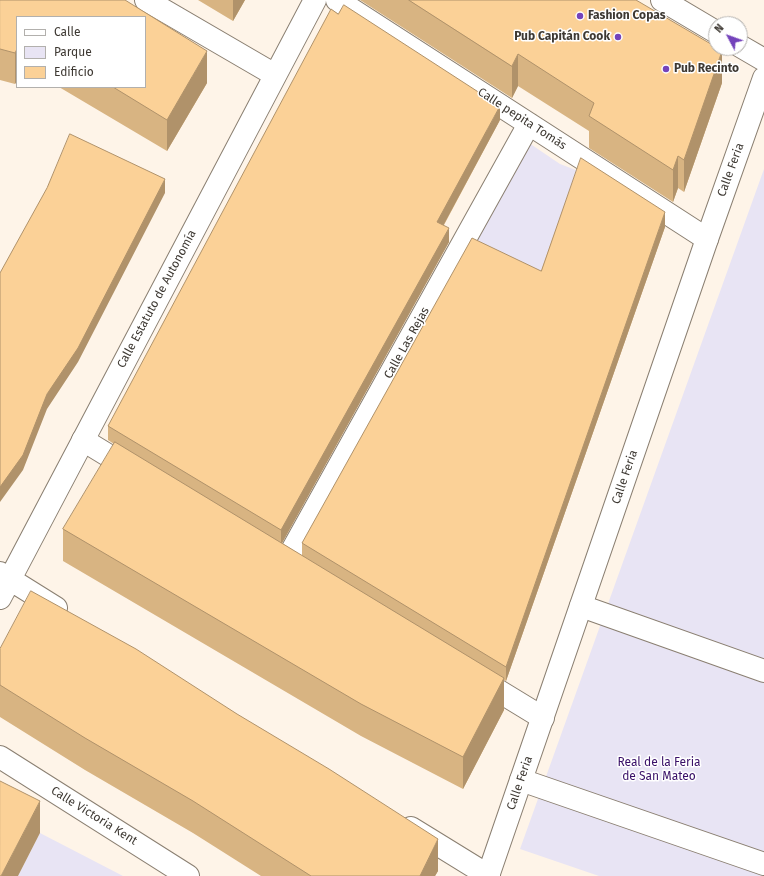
<!DOCTYPE html>
<meta charset="utf-8">
<style>
body{margin:0}
#map{position:relative;width:764px;height:876px;overflow:hidden;background:#fef4e8;font-family:"Fira Sans",sans-serif}
canvas{display:block}
.legend{position:absolute;left:16px;top:16px;width:130px;height:72px;box-sizing:border-box;background:#fff;border:1px solid #b2b0ad;margin:0;padding:5px 7px;list-style:none;font-size:12px;color:#3e3933}
.legend li{display:flex;align-items:center;gap:8px;height:20px}
.legend b{width:20px;border:1px solid #b2b0ad}
.north{position:absolute;left:708px;top:16px;width:40px;height:40px;box-sizing:border-box;background:#fff;border:1px solid #b2b0ad;border-radius:50%;rotate:311deg;font-size:11px;font-weight:700;line-height:16px;text-align:center;color:#3e3933}
.north::after{content:'';display:block;margin:auto;width:14px;height:18px;background:#7443bb;clip-path:polygon(50% 0,100% 100%,50% 72%,0 100%)}
</style>
<div id="map">
<canvas width="764" height="876"></canvas>
<ul class="legend">
<li><b style="height:5px;background:#fff"></b>Calle</li>
<li><b style="height:11px;background:#e8e4f4"></b>Parque</li>
<li><b style="height:11px;background:#fbd197"></b>Edificio</li>
</ul>
<div class="north">N</div>
</div>
<script>
const c = document.querySelector('canvas').getContext('2d');
c.lineJoin = 'round';
function fill(path, color) {
  c.fillStyle = color;
  c.fill(path, 'evenodd');
}
function stroke(path, color, width, dash) {
  c.strokeStyle = color;
  c.lineWidth = width;
  c.lineCap = dash ? 'butt' : 'round';
  c.setLineDash(dash || []);
  c.stroke(path);
}
function write(font, color, halo, rows, align = 'center') {
  c.font = font + ' "Fira Sans",sans-serif';
  c.lineWidth = 3;
  c.setLineDash([]);
  c.textBaseline = 'middle';
  c.strokeStyle = halo;
  c.fillStyle = color;
  for (const [text, x, y, turn = 0] of rows) {
    c.save();
    c.translate(x, y);
    c.rotate((+turn || 0) * Math.PI / 180);
    c.textAlign = isNaN(turn) ? turn : align;
    if (halo) c.strokeText(text, 0, 0);
    c.fillText(text, 0, 0);
    c.restore();
  }
}
const green = new Path2D(`
 M529,143L560,164L581,172L421,628L470,252Z
 M764,169V876H599L520,849Z
 M40,833L123,876H18Z`);
const street = new Path2D(`
 M146,0L275,75
 M337,0L707,239
 M83,440L132,470
 M285,563L529,124
 M581,606L764,671
 M479,679L543,718
 M0,757L188,876
 M521,780L764,864`);
const secondary = new Path2D(`
 M662,0L716,32
 M740,46L764,60
 M0,573L56,608
 M0,598L315,0
 M411,828L489,876
 M488,876L707,239L764,78`);
const wall = new Path2D(`
 M0,0L207,83L167,151L59,87H145L17,17V81L15,84L0,80Z
 M198,0H245L233,21Z
 M360,0H636L722,83L684,192L678,188L673,202L589,148V131L518,86L512,98Z
 M500,120L444,225L449,242L282,543L302,556V543L541,271L665,227L506,681L504,680V710L463,789L361,736L63,561V529L114,444L108,440V426Z
 M0,649L438,871L435,876H261L193,833L85,770L0,717Z`);
const shadedWall = new Path2D(`
 M233,0H245L233,21Z
 M17,49V81L15,84V53Z
 M207,51V83L167,151V120Z
 M722,51V83L684,192V160Z
 M518,54V86L512,98V66Z
 M500,106V120L437,237V222Z
 M678,156V188L673,202V170Z
 M165,179V193L78,362L47,409L23,470L0,502V487L47,394Z
 M665,212V227L506,681V667Z
 M449,228V242L281,545V530Z
 M504,678V710L463,789V757Z
 M40,801V833L18,876H1Z
 M438,839V871L435,876H420Z`);
const building = new Path2D(`
 M0,0H125L207,51L167,120L113,87H145V17H17V49L15,53L0,49Z
 M409,0H636L716,47V48H718L722,51L684,160L678,156L673,170L589,116L594,103L518,54L512,66Z
 M344,5L500,106L437,222L449,228L281,530L108,426L331,9L338,14Z
 M70,134L165,179L78,348L47,394L23,455L0,487V273L47,188Z
 M581,158L665,212L506,667L302,543L472,238L541,271Z
 M115,442L504,678L463,757L361,704L63,529Z
 M31,591L136,649L237,714L329,769L438,839L420,876H311L193,801L85,738L0,685V649Z
 M0,781L40,801L1,876H0Z`);
const markers = [
 [580,16,4,"#7443bb"],
 [618,37,4,"#7443bb"],
 [666,69,4,"#7443bb"]
];
const poiNames = [
 ["Fashion Copas",588,16],
 ["Pub Capitán Cook",610,37,"right"],
 ["Pub Recinto",674,69]
];
const streetNames = [
 ["Calle pepita Tomás",522,119,33],
 ["Calle Feria",731,170,-70],
 ["Calle Estatuto de Autonomía",157,299,-62],
 ["Calle Las Rejas",407,343,-61],
 ["Calle Feria",625,477,-71],
 ["Calle Feria",520,783,-71],
 ["Calle Victoria Kent",94,816,32]
];
const parkNames = [
 ["Real de la Feria",659,763],
 ["de San Mateo",659,777]
];
fill(green, '#e8e4f4');
stroke(street, '#8a7f71', 24);
stroke(secondary, '#8a7f71', 24);
stroke(street, '#fff', 22);
stroke(secondary, '#fff', 22);
fill(wall, '#d8b482');
fill(shadedWall, '#b0926a');
fill(building, '#fbd197');
stroke(building, '#b0926a', 1);
for (const [x, y, r, color] of markers) {
  const dot = new Path2D();
  dot.arc(x, y, r, 0, 2 * Math.PI);
  c.fillStyle = color;
  c.fill(dot);
  stroke(dot, '#fff', 1.5);
}
write('bold 12px', '#3e3933', '#fff', poiNames, 'left');
write('12px', '#3e3933', '#fff', streetNames);
write('12px', '#391068', '#fff', parkNames);
</script>
